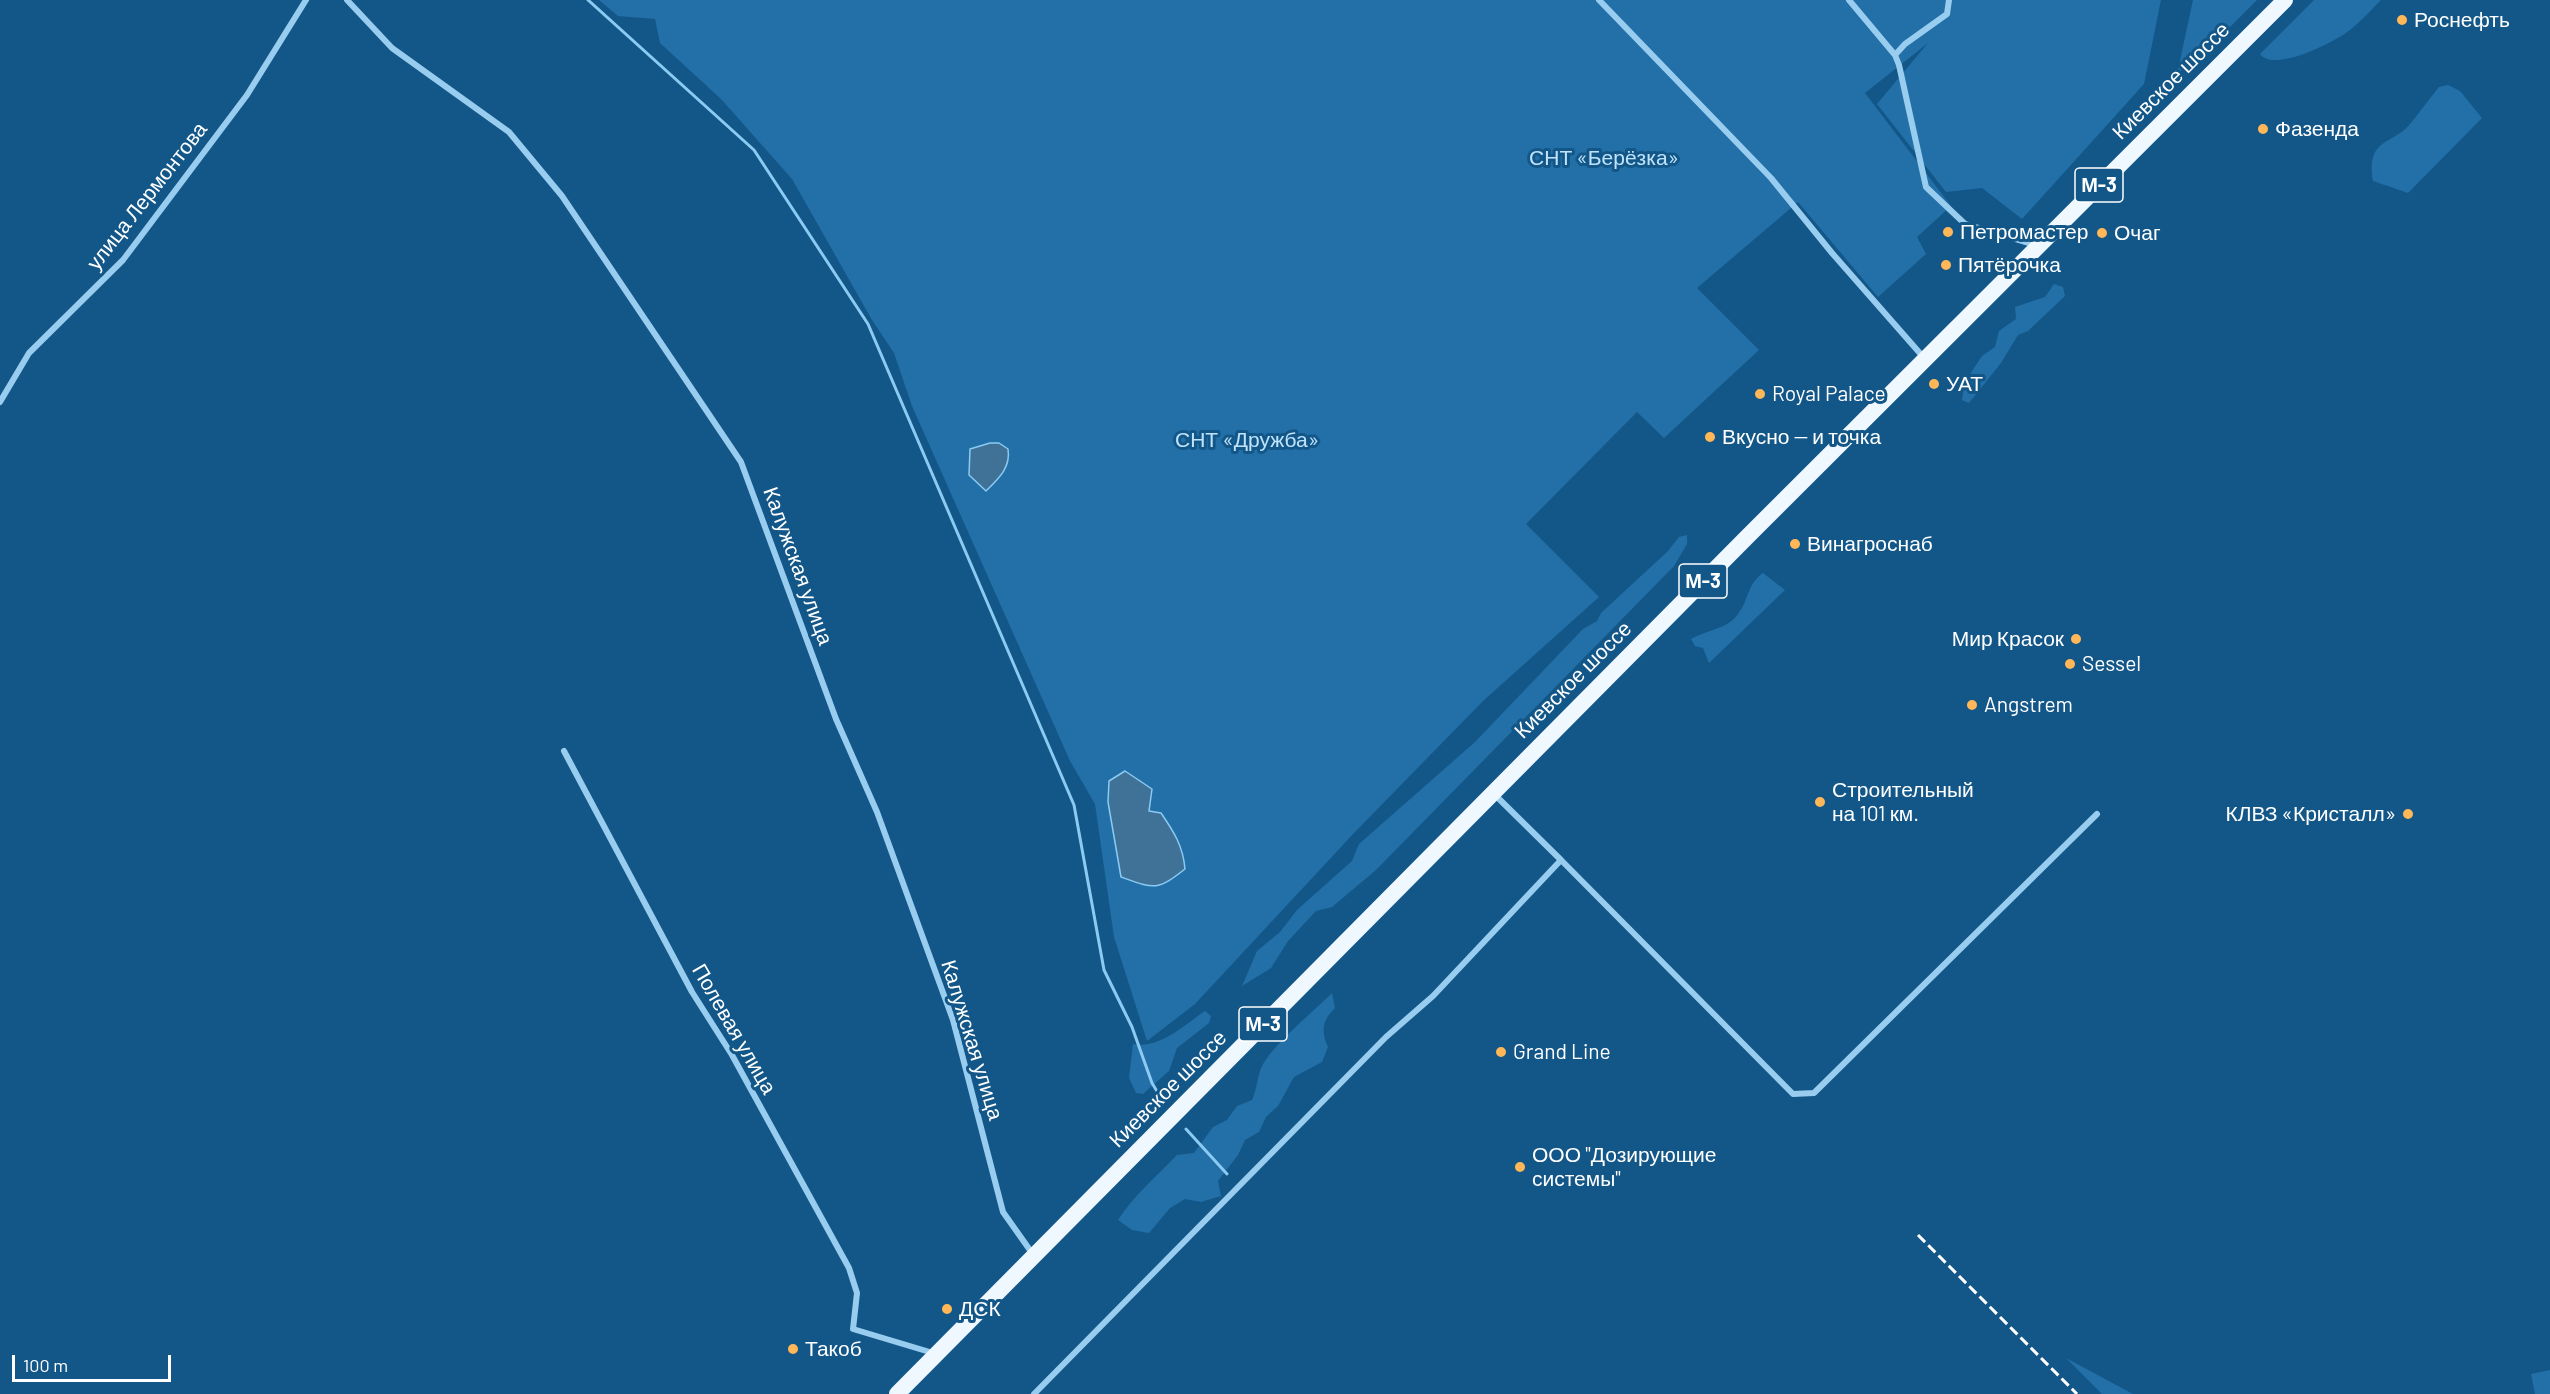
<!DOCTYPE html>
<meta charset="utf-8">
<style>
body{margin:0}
#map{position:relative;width:2550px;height:1394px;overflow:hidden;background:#135789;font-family:Barlow,sans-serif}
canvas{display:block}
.scale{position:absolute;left:12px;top:1355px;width:159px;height:27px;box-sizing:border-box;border:3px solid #fff;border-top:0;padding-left:8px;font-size:18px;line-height:21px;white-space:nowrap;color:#fff;-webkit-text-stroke:4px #135789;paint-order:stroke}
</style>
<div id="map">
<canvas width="2550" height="1394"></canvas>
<div class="scale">100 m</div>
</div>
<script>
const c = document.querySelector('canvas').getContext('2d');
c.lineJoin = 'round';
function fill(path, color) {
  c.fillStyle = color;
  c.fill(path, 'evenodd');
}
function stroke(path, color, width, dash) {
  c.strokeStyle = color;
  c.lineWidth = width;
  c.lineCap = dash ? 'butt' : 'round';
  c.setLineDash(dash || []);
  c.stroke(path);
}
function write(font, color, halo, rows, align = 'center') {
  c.font = font + ' Barlow,sans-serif';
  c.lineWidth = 6;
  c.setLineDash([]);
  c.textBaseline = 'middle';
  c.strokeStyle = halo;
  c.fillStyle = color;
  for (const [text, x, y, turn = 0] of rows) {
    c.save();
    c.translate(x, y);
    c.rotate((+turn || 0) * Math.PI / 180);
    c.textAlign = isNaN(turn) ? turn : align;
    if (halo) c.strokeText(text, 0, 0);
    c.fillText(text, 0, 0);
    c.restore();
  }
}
const green = new Path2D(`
 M599,0H2161L2144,84L2022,219L1982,188L1946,192L1877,104L1928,43L1865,93L1951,206L1917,237L1926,254L1878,297L1798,202L1697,288L1759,350L1664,438L1637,412L1526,524L1599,597L1483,701L1354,833L1195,1004L1147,1041L1114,937L1095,804L1070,761L912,406L894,353L872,320L792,179L721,99L660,43L655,19L618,16Z
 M2193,0H2257L2198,59L2177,74Z
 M2314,0H2381C2371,10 2361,21 2350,30C2335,42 2274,73 2260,54Z
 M2448,85L2460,91L2482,118L2408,193L2373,181C2366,137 2393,145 2410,124C2420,112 2429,99 2439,87Z
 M2054,284L2063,287L2065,296L2028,331L2018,335L2001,363L1969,403L1962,400L1964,386L1972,371L1982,356L1995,347L1999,331L2016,319L2015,307L2045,297Z
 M1687,535V544L1674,566L1376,870L1332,907L1316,911L1288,941L1271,968L1242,986L1257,951L1280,932L1297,910L1352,861L1359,844L1475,742L1583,629L1597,621L1601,613L1668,551L1679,537Z
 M1763,573L1785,590L1709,663L1703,648L1695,646L1691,639C1706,630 1728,629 1738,614C1749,600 1747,584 1763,573Z
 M1332,993L1335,1008C1322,1021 1321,1031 1328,1047L1322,1062L1294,1077L1278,1106L1266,1117L1259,1132L1245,1140L1238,1155L1218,1181L1221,1196L1201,1202L1185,1199L1170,1208L1149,1233L1132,1230L1118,1220C1133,1196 1157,1176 1177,1155L1194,1153L1213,1127L1227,1120L1237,1106L1252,1100C1257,1089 1257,1079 1261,1068C1270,1047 1315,1010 1332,993Z
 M1205,1011L1211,1016L1209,1023L1177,1048L1169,1071L1143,1094L1136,1093L1129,1078L1133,1044C1160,1049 1183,1026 1205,1011Z
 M2066,1358L2133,1394H2102Z
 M2550,1370V1394H2535L2531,1374Z`);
const water = new Path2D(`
 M990,443H999L1008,449C1011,468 998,479 986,491L969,475L970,449Z
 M1125,771L1152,789L1149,811L1161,813C1174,832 1183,846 1185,869C1157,891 1155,889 1121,877L1108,802L1109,781Z`);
const stream = new Path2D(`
 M588,0L754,150L868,324L1074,805L1104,970L1132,1027L1152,1083L1161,1098
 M1186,1129L1227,1174`);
const minor = new Path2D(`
 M347,0L392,48L509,132L562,196L741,462L836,719L877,812L953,1020L1003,1212L1032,1253
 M1599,0L1771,178L1832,253L1925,359
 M1849,0L1895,55L1899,65L1926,187L1965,224L2036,245
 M1895,55L1905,44L1947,14L1949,0
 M0,402L29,353L123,260L247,95L306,0
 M564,751L692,992L732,1055L849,1268L857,1293L853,1329L933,1353
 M1561,860L1793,1094L1814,1093L2097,814
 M1034,1394L1386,1037L1433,996L1561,860L1493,793`);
const trunk = new Path2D(`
 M897,1394L1750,534L2285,0`);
const rail = new Path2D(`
 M1918,1235L2077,1394`);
const markers = [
 [2402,20,6,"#ffb758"],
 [2263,129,6,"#ffb758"],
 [1948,232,6,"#ffb758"],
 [2102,233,6,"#ffb758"],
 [1946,265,6,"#ffb758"],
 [1934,384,6,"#ffb758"],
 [1760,394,6,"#ffb758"],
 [1710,437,6,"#ffb758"],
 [1795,544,6,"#ffb758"],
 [2076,639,6,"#ffb758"],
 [2070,664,6,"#ffb758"],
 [1972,705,6,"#ffb758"],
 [1820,802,6,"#ffb758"],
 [2408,814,6,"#ffb758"],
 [1501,1052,6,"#ffb758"],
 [1520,1167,6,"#ffb758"],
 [947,1309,6,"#ffb758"],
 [793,1349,6,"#ffb758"]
];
const shields = [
 [2099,185,48],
 [1703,581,48],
 [1263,1024,48]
];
const shieldNames = [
 ["М-3",2099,185],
 ["М-3",1703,581],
 ["М-3",1263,1024]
];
const poiNames = [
 ["Роснефть",2414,20],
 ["Фазенда",2275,129],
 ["Петромастер",1960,232],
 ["Очаг",2114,233],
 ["Пятёрочка",1958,265],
 ["УАТ",1946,384],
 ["Royal Palace",1772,394],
 ["Вкусно — и точка",1722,437],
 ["Винагроснаб",1807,544],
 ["Мир Красок",2064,639,"right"],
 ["Sessel",2082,664],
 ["Angstrem",1984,705],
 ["Строительный",1832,790],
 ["на 101 км.",1832,814],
 ["КЛВЗ «Кристалл»",2396,814,"right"],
 ["Grand Line",1513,1052],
 ["ООО \"Дозирующие",1532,1155],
 ["системы\"",1532,1179],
 ["ДСК",959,1309],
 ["Такоб",805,1349]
];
const streetNames = [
 ["Киевское шоссе",2171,81,-45],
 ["улица Лермонтова",147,196,-52],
 ["Калужская улица",798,566,70],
 ["Киевское шоссе",1573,680,-45],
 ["Полевая улица",734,1029,60],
 ["Калужская улица",972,1040,73],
 ["Киевское шоссе",1168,1089,-45]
];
const parkNames = [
 ["СНТ «Берёзка»",1604,158],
 ["СНТ «Дружба»",1247,440]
];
fill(green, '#2270a7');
fill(water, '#407297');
stroke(water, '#8bcaf3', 1.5);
stroke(stream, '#8bcaf3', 3);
stroke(minor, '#99cdf0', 6);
stroke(trunk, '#f0f8ff', 16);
stroke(rail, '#fff', 3, [10, 4.5]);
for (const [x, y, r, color] of markers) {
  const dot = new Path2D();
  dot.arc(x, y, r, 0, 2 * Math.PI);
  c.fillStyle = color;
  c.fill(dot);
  stroke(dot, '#135789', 2);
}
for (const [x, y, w] of shields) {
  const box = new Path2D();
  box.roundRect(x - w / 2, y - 17, w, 34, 4.5);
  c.fillStyle = '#135789';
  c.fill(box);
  stroke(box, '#fff', 1.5);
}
write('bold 20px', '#fff', null, shieldNames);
write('21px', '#fff', '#135789', poiNames, 'left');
write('21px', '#fff', '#135789', streetNames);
write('21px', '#bfe3fc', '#135789', parkNames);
</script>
